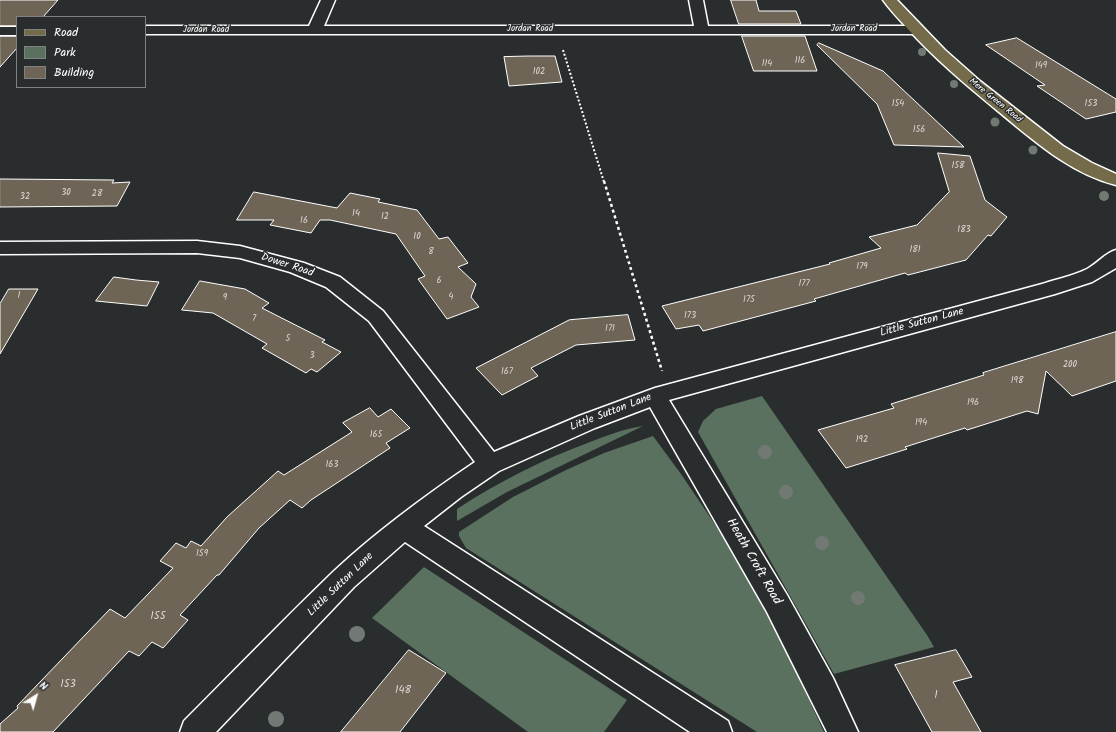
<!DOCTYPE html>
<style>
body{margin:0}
#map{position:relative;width:1116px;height:732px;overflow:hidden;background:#2a2d2e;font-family:Kalam,sans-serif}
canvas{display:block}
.legend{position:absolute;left:16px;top:16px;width:130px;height:72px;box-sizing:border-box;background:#2a2d2e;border:1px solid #7f8182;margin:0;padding:5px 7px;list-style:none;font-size:12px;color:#fff}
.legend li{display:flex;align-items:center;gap:8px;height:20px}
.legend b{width:20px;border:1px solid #7f8182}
.north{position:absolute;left:16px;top:676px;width:40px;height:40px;-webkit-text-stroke:3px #2a2d2e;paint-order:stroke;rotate:37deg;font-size:11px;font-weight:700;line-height:16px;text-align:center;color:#fff}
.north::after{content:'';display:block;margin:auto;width:14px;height:18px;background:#fff;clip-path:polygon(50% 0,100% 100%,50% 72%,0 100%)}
</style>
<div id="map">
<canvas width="1116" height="732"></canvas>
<ul class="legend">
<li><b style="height:5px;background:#746b4b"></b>Road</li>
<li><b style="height:11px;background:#59715e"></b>Park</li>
<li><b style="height:11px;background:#6f6556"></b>Building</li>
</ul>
<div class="north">N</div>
</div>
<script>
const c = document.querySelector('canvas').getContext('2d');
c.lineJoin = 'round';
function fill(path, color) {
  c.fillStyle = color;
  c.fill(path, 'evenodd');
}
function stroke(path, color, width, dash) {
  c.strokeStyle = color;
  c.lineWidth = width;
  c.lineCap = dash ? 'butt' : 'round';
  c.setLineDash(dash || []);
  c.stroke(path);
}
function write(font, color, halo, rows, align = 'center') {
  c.font = font + ' Kalam,sans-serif';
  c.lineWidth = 3;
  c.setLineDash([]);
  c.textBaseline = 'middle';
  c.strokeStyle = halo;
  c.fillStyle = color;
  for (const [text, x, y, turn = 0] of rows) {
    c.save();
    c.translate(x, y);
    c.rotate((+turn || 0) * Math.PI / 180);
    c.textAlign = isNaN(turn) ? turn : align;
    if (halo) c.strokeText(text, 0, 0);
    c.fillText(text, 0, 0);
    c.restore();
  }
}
const green = new Path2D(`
 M762,396L927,635L934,647L834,674L698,432L703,421L716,409Z
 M643,426L507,492L457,521V509C498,482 544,459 590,442C608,435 624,429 643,426Z
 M653,436L681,474L735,554L790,659L824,732H757L466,548L459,536V532L513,497L566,470L604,453Z
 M424,567L627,700L604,732H528L372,618Z`);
const building = new Path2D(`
 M0,0H58L43,17H17V26H0Z
 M731,0H756L759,11H796L801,24H739Z
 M0,36H17V48L0,67Z
 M742,36H805L817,71H754Z
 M1017,38L1116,99V112L1086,119L1037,86L1045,85L986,45Z
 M819,43L883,71L964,147L894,145L877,104L817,45Z
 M529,56H555L562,82L509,86L504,57Z
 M938,153L970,156L985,200L1007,217L991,236L988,235L966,260L908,275L905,273L814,299L816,301L703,331L699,325L676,329L662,306L830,264L829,263L881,248L869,237L917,225L949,192Z
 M0,179L114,180L112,183L130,182L117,206L0,207Z
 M254,192L337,208L350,193L380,199L378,202L417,210L439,239L448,237L468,263L458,267L476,284L471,297L479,307L447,319L418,279L425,276L396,234L330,220H320L311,233L270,225L274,220H237Z
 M114,277L136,280L159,282L147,306L96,301Z
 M200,281L245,289L269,303L262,308L325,340L322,342L341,352L317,372L311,369L306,373L262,348L267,344L213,313L182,310Z
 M9,289H38L0,354V304Z
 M628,315L635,340L576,345L531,368L538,376L502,395L476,368L569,320Z
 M1116,332V381L1072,396L1046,371L1038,414L1027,411L967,430L965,428L905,447L907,449L846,468L818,430L894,408L891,404L984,375L983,373Z
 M370,408L378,417L391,409L410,428L386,443L390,448L311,500L302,508L290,500L259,528L219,575H217L180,615L188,620L163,648L152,642L139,656L129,651L53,732H0V724L18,708L17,706L110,609L125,618L173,568L160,561L176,543L186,548L191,541L201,546L227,517L278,471L284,475L352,432L343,423Z
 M409,650L446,673L400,732H341Z
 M956,650L972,677L953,682L981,732H932L895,665Z`);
const pathFar1 = new Path2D(`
 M563,50L604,182`);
const path = new Path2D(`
 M604,181L662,371`);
const minor = new Path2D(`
 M321,0H335L324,26H694L689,0H703L708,26H916L921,27L923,30L921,33L916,34H145V26H309Z
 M0,27H17V35H0Z
 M197,241L240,246L304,263L340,277L383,311L494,452L579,416L655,388L1042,284C1057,279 1073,276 1087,269C1098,263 1105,253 1116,250V268L1092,282L1055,294L669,400L787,595L833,678L858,732H827L767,612L650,407L595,428L499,471L461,497L424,526L728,721L732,732H690L405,542L354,587L216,732H180L184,721C234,671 283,620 334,571C377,531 426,495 475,462L369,321L326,287L290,272L240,258L197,253L0,254V242Z`);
const major = new Path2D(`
 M883,0H897L945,50L980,81L1063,146L1092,163L1116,174V185C1071,174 1033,140 999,112C966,85 935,59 907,28C899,19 890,10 883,0Z`);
const trees = [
 [922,52,4],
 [954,84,4],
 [995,122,4.5],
 [1033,150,4.5],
 [1104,196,5],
 [765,452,7],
 [786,492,7],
 [822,543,7],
 [858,598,7],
 [357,634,8],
 [276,719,8]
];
const farStreetnames = [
 ["Jordan Road",530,29],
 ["Jordan Road",854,29],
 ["Jordan Road",206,30],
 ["Mere Green Road",995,101,39]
];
const numberNames = [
 ["116",800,61],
 ["114",767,64],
 ["149",1041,66],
 ["102",539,72],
 ["154",898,104],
 ["153",1091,104],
 ["156",919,130],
 ["158",958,166],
 ["30",66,193],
 ["28",97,194],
 ["32",25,197],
 ["14",356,214],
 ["12",385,217],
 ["16",304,221],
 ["183",964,230],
 ["10",417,237],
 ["181",915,250],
 ["8",431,252],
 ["179",862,267],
 ["6",439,281],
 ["177",804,284],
 ["1",19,296],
 ["4",451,297],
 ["9",225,298],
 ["175",749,300],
 ["173",690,316],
 ["7",254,319],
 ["171",610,329],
 ["5",288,339],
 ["3",312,356],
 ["200",1070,365],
 ["167",507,372],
 ["198",1017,381],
 ["196",973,403],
 ["194",921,423],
 ["165",376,435],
 ["192",862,440],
 ["163",332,465],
 ["159",202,554]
];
const streetNames = [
 ["Dower Road",287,266,18],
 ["Little Sutton Lane",922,323,-15],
 ["Little Sutton Lane",611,413,-21],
 ["Little Sutton Lane",341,585,-44]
];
const nearNumbernames = [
 ["155",158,617],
 ["153",68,685],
 ["148",403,691],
 ["1",936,696]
];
const nearStreetnames = [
 ["Heath Croft Road",753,562,60]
];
fill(green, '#59715e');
fill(building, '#6f6556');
stroke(building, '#fff', 1);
stroke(minor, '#fff', 3);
stroke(major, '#fff', 3);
stroke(pathFar1, '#fff', 2, [2, 2]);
stroke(path, '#fff', 2.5, [3, 3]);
fill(minor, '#2a2d2e');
fill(major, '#746b4b');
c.fillStyle = '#727974';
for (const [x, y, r] of trees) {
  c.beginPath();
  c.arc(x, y, r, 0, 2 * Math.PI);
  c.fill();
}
write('9px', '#fff', '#2a2d2e', farStreetnames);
write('9px', '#dbd8d5', null, numberNames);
write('11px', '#fff', '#2a2d2e', streetNames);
write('11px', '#dbd8d5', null, nearNumbernames);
write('13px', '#fff', '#2a2d2e', nearStreetnames);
</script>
